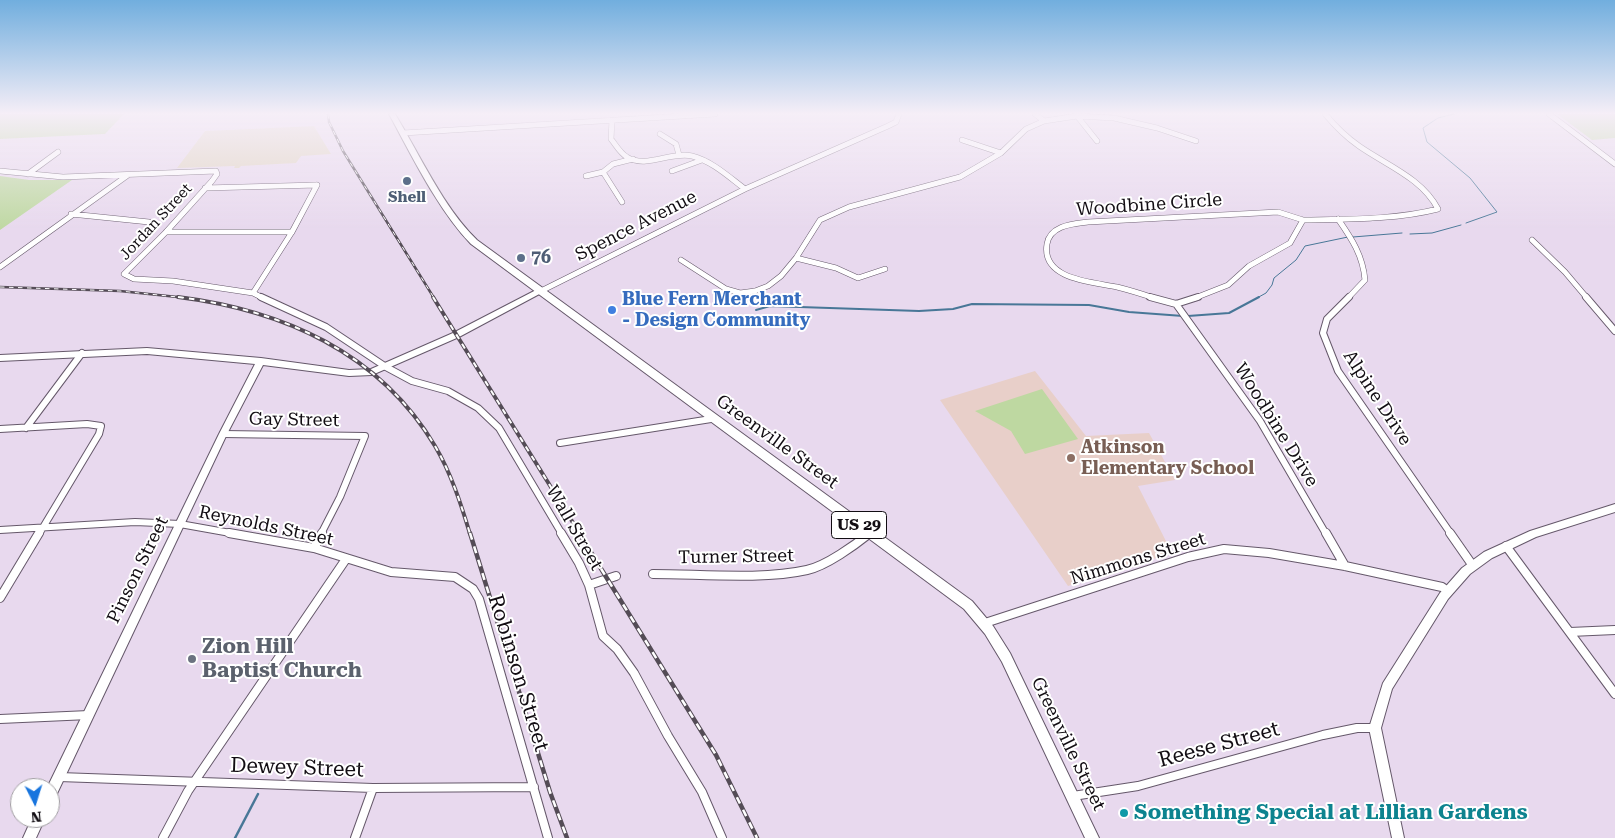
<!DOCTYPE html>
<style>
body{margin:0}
#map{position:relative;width:1615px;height:838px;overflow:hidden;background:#e8d9ee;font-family:"Roboto Serif",serif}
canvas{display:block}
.north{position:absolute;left:10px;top:778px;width:50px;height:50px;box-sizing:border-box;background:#fff;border:1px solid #a09ea1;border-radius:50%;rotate:175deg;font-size:14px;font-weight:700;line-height:20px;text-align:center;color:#120d13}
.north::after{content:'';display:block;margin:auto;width:18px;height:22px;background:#1875de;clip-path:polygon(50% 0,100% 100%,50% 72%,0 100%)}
</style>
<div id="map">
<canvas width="1615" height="838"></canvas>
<div class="north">N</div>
</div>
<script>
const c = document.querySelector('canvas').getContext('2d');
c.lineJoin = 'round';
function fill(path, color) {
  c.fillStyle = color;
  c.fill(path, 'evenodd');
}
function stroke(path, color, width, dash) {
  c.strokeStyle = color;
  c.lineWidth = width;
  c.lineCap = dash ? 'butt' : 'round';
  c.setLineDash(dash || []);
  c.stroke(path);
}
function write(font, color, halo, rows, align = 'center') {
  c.font = font + ' "Roboto Serif",serif';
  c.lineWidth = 4;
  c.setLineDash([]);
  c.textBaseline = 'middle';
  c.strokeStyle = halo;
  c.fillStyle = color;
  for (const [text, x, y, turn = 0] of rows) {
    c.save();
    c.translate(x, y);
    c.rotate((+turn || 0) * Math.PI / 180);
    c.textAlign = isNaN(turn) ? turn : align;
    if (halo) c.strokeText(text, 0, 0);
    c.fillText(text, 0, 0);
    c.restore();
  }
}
const industrial = new Path2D(`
 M314,126L331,154L301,156L296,163L241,166L239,168H234L235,166L177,168L205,131Z`);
const education = new Path2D(`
 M1035,371L1086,436L1149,433L1175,480L1138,486L1172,553L1068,586L940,400Z`);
const green = new Path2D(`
 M0,114H124L105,134L0,139Z
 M1557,114H1615V138L1592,140Z
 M0,176L29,180H72L0,230Z
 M1042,389L1078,439L1025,454L1011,431L975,411Z`);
const streamFar2 = new Path2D(`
 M1454,114L1438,118L1423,128L1427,142L1470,178L1497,212L1466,223
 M1410,234L1432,233L1461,225
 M1353,237L1402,233
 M1257,298L1266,293L1272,285L1274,278L1296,260L1305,246L1348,237`);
const streamFar1 = new Path2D(`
 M756,310L770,306L919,311L953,309L972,304L1089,305L1129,312L1183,316
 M1188,316L1229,313L1259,297`);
const stream = new Path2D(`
 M235,838L258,794`);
const streetFar2 = new Path2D(`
 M1035,114L1044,121
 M1549,114L1615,164
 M1077,116L1097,141
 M612,120L611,139C616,145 620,153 627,157C646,169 671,151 692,156C712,161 729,177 745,189
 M403,133L715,114
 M660,134L676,144L679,155
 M962,140L1001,153
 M0,171L63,177L216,171L217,174L212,181L166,232L124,274L134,279L173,281L253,293L263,298
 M672,171L702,160
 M28,174L58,152
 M586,176L603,172
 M205,188L317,185
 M622,202L603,172L613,164L633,159
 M71,214L149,222
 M1338,219C1352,239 1363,256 1365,280L1348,298
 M1303,220C1347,219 1395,220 1438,209C1422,178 1386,165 1359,146C1346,137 1335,126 1325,114
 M166,232H292
 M1532,240L1565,272L1587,298
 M796,258L836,268L858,278L885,269
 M681,260L726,289L740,293L755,291L768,286L781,276L796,258L820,220L849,207L960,177L1001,153L1026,129L1044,121L1077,116L1114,118L1157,128L1196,141
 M0,267L128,175
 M541,291L745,189L888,126L896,122L899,114
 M253,293L292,232L317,185
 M1154,298C1142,294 1129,290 1117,287C1093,282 1041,280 1047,244C1050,225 1073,224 1088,222L1278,212L1303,220
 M1195,298L1228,285L1249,266L1290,243L1303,220`);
const streetFar1 = new Path2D(`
 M261,297L326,327L386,367L412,381L448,391L478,408L499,428L562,534
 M1150,297L1176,304L1198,297
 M1349,297L1327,319L1323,333L1338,371L1451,534
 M1586,297L1615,331
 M1176,304L1260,421L1326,534
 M26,428L82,353
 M0,429L87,424L101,426L99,434L39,534
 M223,434L365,436L340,497L321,534
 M560,443L711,419
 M0,530L135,522L180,524L236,534`);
const street = new Path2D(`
 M229,533L314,548L391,572L455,577L473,589L479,599L548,838
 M561,533L579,563L589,585L603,636L617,649L634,673L668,736L702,792L722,838
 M1326,533L1345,566
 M1450,533L1473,566
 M1506,546L1615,694
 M314,548L322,533
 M653,574C700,574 763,580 807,570C826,566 855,545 870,533
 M589,585L616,576
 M0,598L39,533
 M985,623L1188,557L1224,549L1269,553L1345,566L1442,587L1448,591
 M1570,632L1615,630
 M0,719L89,715
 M59,777L373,788L534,787
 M1073,796L1138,786L1323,735L1357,728H1375
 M163,838L188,791L346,559
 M355,838L373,788`);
const secondary = new Path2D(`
 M538,289H541L545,291L459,337L372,375L349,376L263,365L227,434L54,800L50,802V788H47L219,434L255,364L147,354L0,361V355L147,348L261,358L349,370L371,369L453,333Z
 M1615,504V512L1536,537L1492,558L1470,574L1448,599L1392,689L1381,728L1404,838H1392L1369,728L1383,683L1440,593L1462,568L1484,552L1530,531Z
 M32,818H45L36,838H23Z`);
const primary = new Path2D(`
 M389,114H395C420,155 443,207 477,240L972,601L993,626L1010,653L1099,838H1085L1002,662L985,634L964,609L471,244C438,210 412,156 389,114Z`);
const railFar2 = new Path2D(`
 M328,114L329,122L343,151L434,298
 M0,287L120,291L187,298`);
const railFar1 = new Path2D(`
 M178,297C282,310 379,352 435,446C451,473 461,504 470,534
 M433,297L580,534`);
const rail = new Path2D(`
 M470,533L550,792L567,838
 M579,533L716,755L757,838`);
const markers = [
 [407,181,5,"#5c6f8a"],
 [521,258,5,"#5c6f8a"],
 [612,310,5,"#3f7fe0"],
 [1071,458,5,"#8d6e63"],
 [192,659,5,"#6b7280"],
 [1124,813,5,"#0f9aa8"]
];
const farServicenames = [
 ["Shell",407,198]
];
const farStreetnames = [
 ["Jordan Street",156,222,-47]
];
const shields = [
 [859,525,55]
];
const shieldNames = [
 ["US 29",859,525]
];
const streetNames = [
 ["Woodbine Circle",1149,205,-4],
 ["Spence Avenue",636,226,-27],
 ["Alpine Drive",1377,398,57],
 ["Gay Street",294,420,1],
 ["Woodbine Drive",1276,425,58],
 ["Greenville Street",777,442,36],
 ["Reynolds Street",266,526,12],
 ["Wall Street",574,528,60],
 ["Turner Street",736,557,-1],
 ["Nimmons Street",1138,559,-17],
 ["Pinson Street",138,570,-64],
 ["Greenville Street",1068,744,64]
];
const serviceNames = [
 ["76",531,258]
];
const shopNames = [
 ["Blue Fern Merchant",622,300],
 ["- Design Community",622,321]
];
const educationNames = [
 ["Atkinson",1081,448],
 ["Elementary School",1081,469]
];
const nearWorshipnames = [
 ["Zion Hill",202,647],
 ["Baptist Church",202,671]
];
const nearStreetnames = [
 ["Robinson Street",518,673,73],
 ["Reese Street",1219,745,-15],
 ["Dewey Street",297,768,2]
];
const nearCulturenames = [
 ["Something Special at Lillian Gardens",1134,813]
];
fill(industrial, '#e0d4c0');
fill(education, '#e8cfc9');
fill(green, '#bed8a1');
stroke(streamFar2, '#487797', 1);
stroke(streamFar1, '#487797', 2);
stroke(stream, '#487797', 2.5);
stroke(streetFar2, '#65586a', 6);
stroke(streetFar1, '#65586a', 8);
stroke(street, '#65586a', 10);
stroke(secondary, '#65586a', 2);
stroke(primary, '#65586a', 2);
stroke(streetFar2, '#fff', 5);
stroke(streetFar1, '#fff', 6);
stroke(street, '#fff', 8);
fill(secondary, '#fff');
fill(primary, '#fff');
stroke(railFar2, '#544c56', 2.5);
stroke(railFar1, '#544c56', 4);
stroke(rail, '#544c56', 4.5);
stroke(railFar2, '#fff', 1, [4.5]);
stroke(railFar1, '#fff', 2, [5.5]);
stroke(rail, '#fff', 2.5, [7]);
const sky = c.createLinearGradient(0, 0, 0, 231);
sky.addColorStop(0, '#71aede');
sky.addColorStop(0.49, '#f5eef7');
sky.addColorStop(1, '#f5eef700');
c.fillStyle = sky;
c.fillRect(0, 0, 1615, 231);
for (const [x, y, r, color] of markers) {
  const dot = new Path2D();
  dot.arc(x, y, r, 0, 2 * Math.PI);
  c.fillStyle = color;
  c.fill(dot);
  stroke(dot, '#fff', 2);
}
write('bold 15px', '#4e5e75', '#fff', farServicenames);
write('15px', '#120d13', '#fff', farStreetnames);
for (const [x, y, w] of shields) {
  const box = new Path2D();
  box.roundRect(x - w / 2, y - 13.5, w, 27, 4);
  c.fillStyle = '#fff';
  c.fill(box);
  stroke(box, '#120d13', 1);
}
write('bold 16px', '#120d13', null, shieldNames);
write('18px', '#120d13', '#fff', streetNames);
write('bold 18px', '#4e5e75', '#fff', serviceNames, 'left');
write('bold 18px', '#366cbe', '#fff', shopNames, 'left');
write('bold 18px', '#785e54', '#fff', educationNames, 'left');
write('bold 21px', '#5b616d', '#fff', nearWorshipnames, 'left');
write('21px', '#120d13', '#fff', nearStreetnames);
write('bold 21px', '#0d838f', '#fff', nearCulturenames, 'left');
</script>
